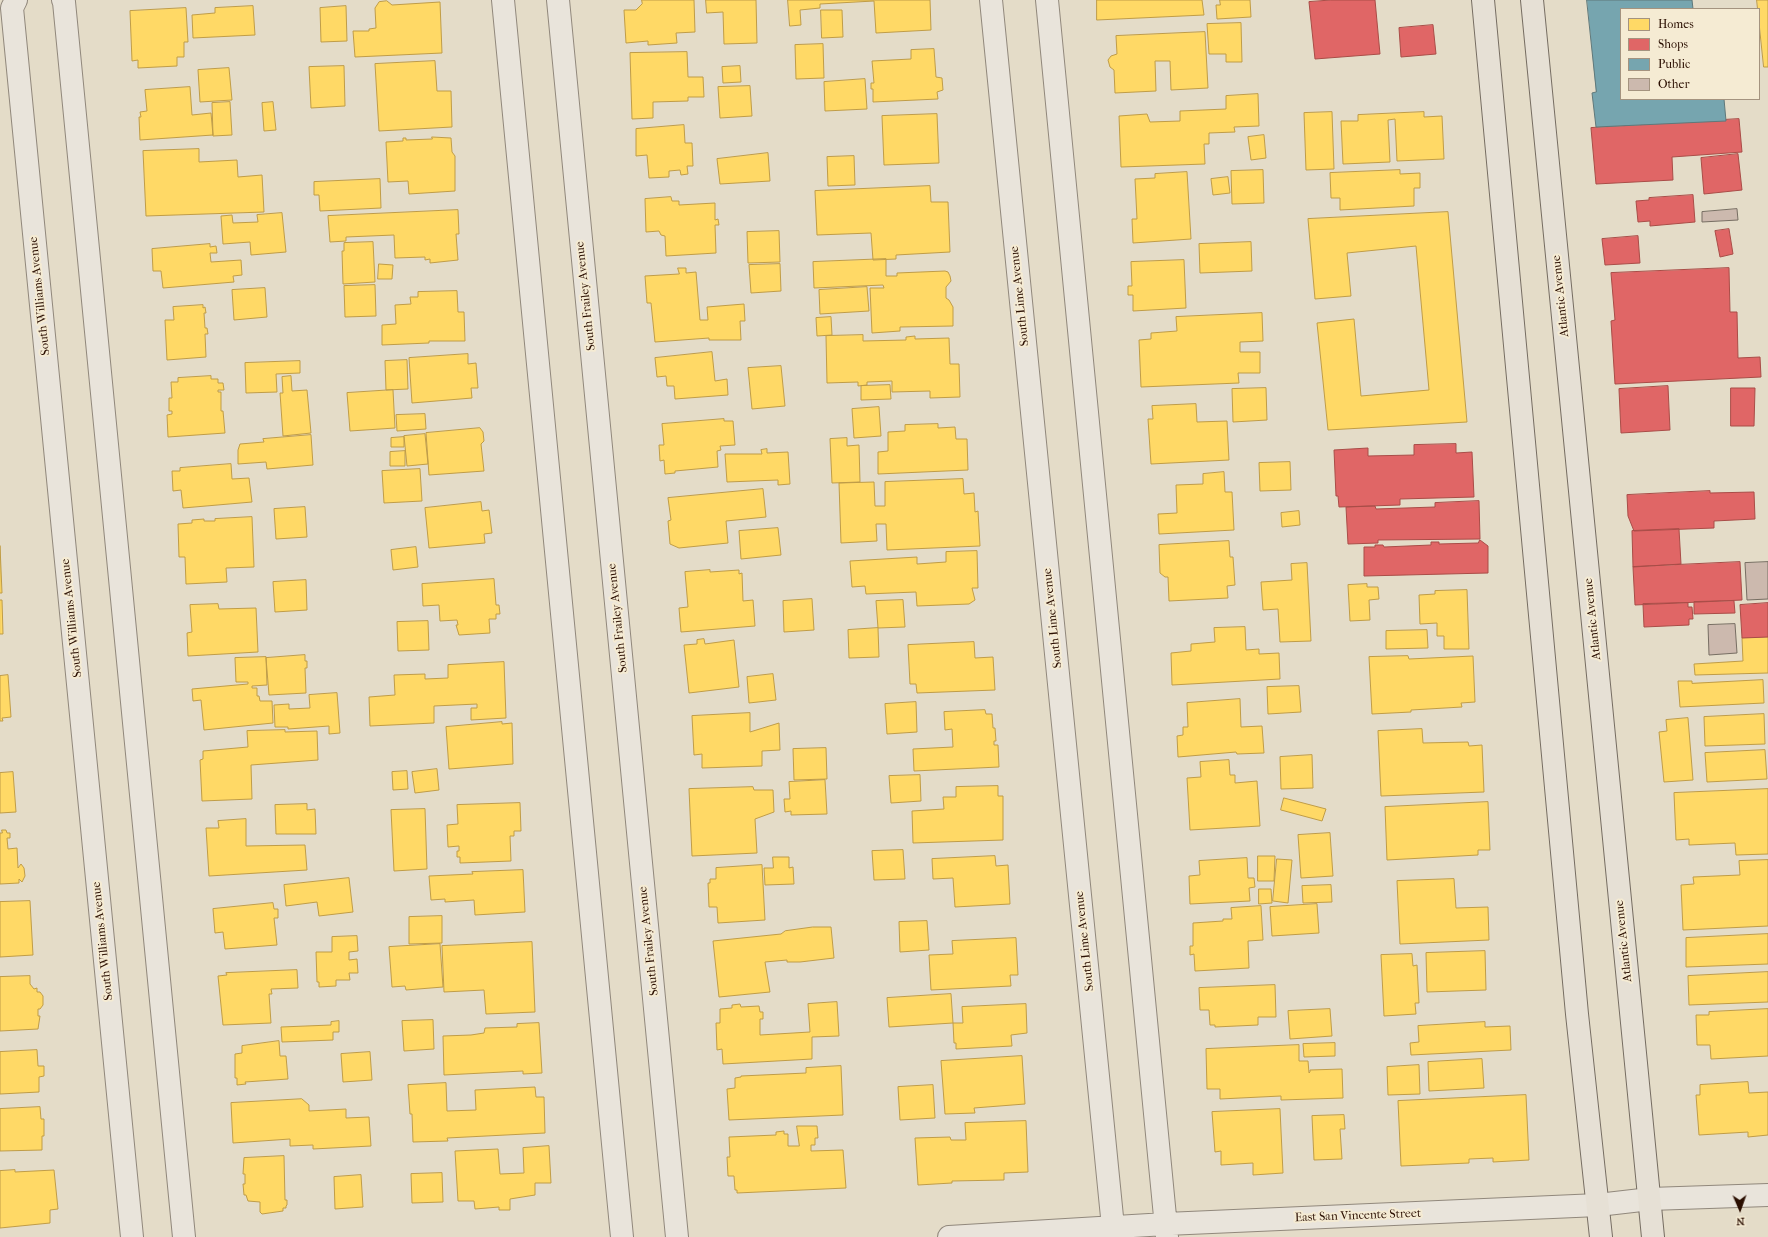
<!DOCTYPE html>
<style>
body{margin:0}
#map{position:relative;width:1768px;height:1237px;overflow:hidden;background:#e4dcc8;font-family:"IM FELL French Canon",serif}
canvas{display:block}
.legend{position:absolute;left:1620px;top:8px;width:140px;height:92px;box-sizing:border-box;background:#f5ebd3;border:1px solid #a4937f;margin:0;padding:5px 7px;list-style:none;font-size:12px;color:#2a0e00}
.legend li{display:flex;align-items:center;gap:8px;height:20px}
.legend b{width:20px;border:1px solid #a4937f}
.north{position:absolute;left:1720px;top:1189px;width:40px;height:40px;-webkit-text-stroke:3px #f5ebd3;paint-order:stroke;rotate:178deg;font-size:11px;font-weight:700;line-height:16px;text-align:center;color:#2a0e00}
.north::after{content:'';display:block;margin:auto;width:14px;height:18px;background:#2a0e00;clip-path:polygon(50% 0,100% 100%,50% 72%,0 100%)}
</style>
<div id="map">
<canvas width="1768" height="1237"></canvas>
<ul class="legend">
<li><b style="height:11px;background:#ffd966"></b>Homes</li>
<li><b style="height:11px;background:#e06666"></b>Shops</li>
<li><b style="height:11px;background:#76a5af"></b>Public</li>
<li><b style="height:11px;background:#ccb9ae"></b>Other</li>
</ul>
<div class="north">N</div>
</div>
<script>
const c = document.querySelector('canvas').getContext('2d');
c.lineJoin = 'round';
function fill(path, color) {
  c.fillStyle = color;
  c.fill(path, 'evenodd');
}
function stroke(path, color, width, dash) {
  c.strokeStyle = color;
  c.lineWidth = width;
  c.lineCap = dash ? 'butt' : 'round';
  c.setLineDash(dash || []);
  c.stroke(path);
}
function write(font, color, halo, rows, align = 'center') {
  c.font = font + ' "IM FELL French Canon",serif';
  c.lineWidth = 4;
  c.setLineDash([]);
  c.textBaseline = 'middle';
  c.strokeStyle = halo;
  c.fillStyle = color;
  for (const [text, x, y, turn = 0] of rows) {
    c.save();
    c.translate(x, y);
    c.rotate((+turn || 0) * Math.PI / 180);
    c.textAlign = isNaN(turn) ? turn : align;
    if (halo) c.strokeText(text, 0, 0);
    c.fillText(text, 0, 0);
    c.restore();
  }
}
const homes = new Path2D(`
 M642,0H694L695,32L676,33L677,43L648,45V41L626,43L624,10H636L642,4Z
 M706,0H756L757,43L724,44L723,12L707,13Z
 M788,0H930L931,30L876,33L874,1L820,4V8L800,10L801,25L790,26Z
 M1097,0H1202L1204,15L1097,20Z
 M1220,0H1250L1251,17L1217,19L1216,5H1220Z
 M1757,0H1768V67H1764Z
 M387,1L392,5L440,2L442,53L355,57L353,31H369V29L376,28L375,8L379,2Z
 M253,6L255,35L193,38L192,15L215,13V8Z
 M346,6L347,41L321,42L320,8Z
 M186,8L188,42H184V57H177V66L138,68V60L132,61L130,11Z
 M821,10H842L843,37L822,38Z
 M1241,23L1242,62H1226V54H1209L1207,24Z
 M1205,32L1208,88L1171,90L1170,61H1155L1156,91L1115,93L1114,70L1110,67L1108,60L1111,56L1117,54L1116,36Z
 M823,44L824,78L796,79L795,45Z
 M934,49L936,77L942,78L943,90L937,92L938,99L873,102V89H871V83H874L872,61L911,59V50Z
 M687,52L688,77H703L704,97H688V101L653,102V118L632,119L630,53Z
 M435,61L437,91H451L452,127L379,131L375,64Z
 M344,66L345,106L311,108L309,67Z
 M740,66L741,82L723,83L722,67Z
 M229,68L232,100L200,102L198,70Z
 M865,79L867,109L825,111L824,82Z
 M750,86L752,116L720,118L718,87Z
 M190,87L192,115L211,113L213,135L140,140L139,117H141L140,112L147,111L145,90Z
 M1258,94L1259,126L1234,127L1235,132L1209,133V144H1204L1205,164L1121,167L1119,116L1147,114L1150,122L1180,121V111L1226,109V96Z
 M230,102L232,135L213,136L212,103Z
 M273,102L276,130L264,131L262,103Z
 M1332,112L1334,169L1306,170L1304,113Z
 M1424,112V117L1442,116L1444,159L1397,161L1395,119L1388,120L1390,162L1343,164L1341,121H1358V115Z
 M937,114L939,163L884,165L882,116Z
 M684,125L685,143H692L693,166H687L688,174L681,175L680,170L669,171V177L649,178L647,155L636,156V129Z
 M1264,135L1266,158L1251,160L1248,137Z
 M432,137L451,138L452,152L455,156V191L409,194L408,181L388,182L386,142L403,141V138H406V140L432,139Z
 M199,149V162L237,160L238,177L262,175L264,212L146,216L143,151Z
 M768,153L770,181L720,184L717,159Z
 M854,156L855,185L828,186L827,157Z
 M1263,170L1264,203L1232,204L1231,171Z
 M1400,170V174L1420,173V188H1414V206L1340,210V198H1331L1330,173Z
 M1187,172L1191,239L1133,243L1132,219H1137L1135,179L1155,178V174Z
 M1228,177L1230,193L1213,195L1211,179Z
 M380,179L381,208L320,211L319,195H314V182Z
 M930,186L931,202H948L950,252L896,255V259L873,260L871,233L817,235L815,191Z
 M671,197L672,201H679V205L715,203V220L718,219L719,225H715L716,253L666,256L665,236L661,235L659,231L646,232L645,199Z
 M458,210L459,234H456L458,260L430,263V259L425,260V257L395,258L394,235L346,237V241L330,242L328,216Z
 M1448,212L1467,422L1328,430L1317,323L1354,319L1361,396L1429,390L1416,246L1347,253L1351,296L1315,299L1308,219Z
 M282,213L286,252L251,255L250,242L223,244L221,216L232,215L233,223L258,222L257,215Z
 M779,231L780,262L748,263L747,232Z
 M373,242L375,282L343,284L342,251H344V243Z
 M1251,242L1252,271L1200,273L1199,244Z
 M210,244V247L216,246L217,253H210L211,262L241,260L242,275L233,276L234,282L163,288L161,271H153L152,249Z
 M886,259V276H897V273L945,271L948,272L950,276L951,281L946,287V298L949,300L953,307V326L900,327V331L872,333L870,288H884L883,285L814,288L813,262Z
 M1184,260L1186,308L1133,311V295H1128V286H1132L1131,262Z
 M379,264L393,265L392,279H378Z
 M780,264L781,291L751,293L749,265Z
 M678,268H686V273L696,272L700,320H708L707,307L744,304L745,321H740L741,340H709V338L655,342L651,303H647L645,276L679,274Z
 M375,285L376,316L345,317L344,286Z
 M867,287L869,311L820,314L819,290Z
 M265,288L267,317L234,320L232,290Z
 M457,291L458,312H464L465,341H429V343L382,345V325L396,324L395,305L411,304L410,297H418V292Z
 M203,305V308L205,307L206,313H204L205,328H207L208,334H205L206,357L167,360L165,320H174L173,307Z
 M1262,313L1263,341L1240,342V352H1260V373H1238L1239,383L1141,387L1139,340L1151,339V333L1177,331L1176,317Z
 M831,317L832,335L817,336L816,318Z
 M863,335V341L906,340V337L915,336V339L949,338L950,364H959L960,397L930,398V391L892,392V381L867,382V385L858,386V382L827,383L826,336Z
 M712,352L715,381L727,379L728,395L675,399L674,386H667L666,376L657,377L655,358Z
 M468,354V364L476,363L478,388H471L472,398L412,403L409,358Z
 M407,360L408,389L386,390L385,361Z
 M300,361V373L276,374L277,392L246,393L245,363Z
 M781,366L785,406L752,409L748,368Z
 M211,376V379H218V383H223L224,390H218V392H221V411H223L225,433L168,437L167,415L172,414V411H169V398H172L171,382H178V378Z
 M291,376L292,391L307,390L311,433L283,436L280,393H283L282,377Z
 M890,385L891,399L861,400V386Z
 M1266,388L1267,420L1233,422L1232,389Z
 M393,390L395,428L350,431L347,393Z
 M1196,404L1197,422L1227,421L1229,460L1151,464L1148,419H1153L1152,406Z
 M879,407L881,436L854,438L852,409Z
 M425,414L426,429L397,431L396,415Z
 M724,419V421H733L735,445L720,446L721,450L717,451L718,467L675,471V473L665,474L664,460L660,461L659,445H664L662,424Z
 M938,424V428L955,427L956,439H967L968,470L878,474V452L888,451V432L905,431V425Z
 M480,428L483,432L484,441L481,444L484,471L429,475L426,433Z
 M425,434L428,464L407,466L404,436Z
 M311,435L313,465L267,469L266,462L238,464V450L240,444L264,442L263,439Z
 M404,437V447H391V438Z
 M847,438V446L859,445L860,482L832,483L830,439Z
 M767,449V453L788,452L790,484L778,485V480L727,482L725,454H762L761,450Z
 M405,451V466H390V452Z
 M1290,462L1291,490L1260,491L1259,463Z
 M231,464L232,479L249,478L252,502L183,508L181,490L173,491L172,471H180V468Z
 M420,469L422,501L384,503L382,471Z
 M1224,472L1225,492H1232L1234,530L1159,534L1158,514L1177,513L1176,485L1203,484V474Z
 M963,479L964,494L974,493L975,512L978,511L980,546L887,550L886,524H876L877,541L841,543L839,483L874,482L875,506H885V482Z
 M763,489L766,517L726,521L728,543L679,548L670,544L668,521L671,520L668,498Z
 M481,502L482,511L489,510L492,533L484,534L485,543L429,548L425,508Z
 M305,507L307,537L276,539L274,509Z
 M1299,511L1300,525L1282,527L1281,513Z
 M252,517L254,567L226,568L227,582L186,584L185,557H179L178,524L192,523V520L204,519V521H215V519Z
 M778,528L781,555L741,559L739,531Z
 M1229,541L1230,557H1233L1235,585L1227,586L1228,598L1169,601L1168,577H1165L1160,573L1159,545Z
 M0,546L2,593H0Z
 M416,547L418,567L393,570L391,550Z
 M977,551L978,588H972L975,600L969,604L917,606L916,592L866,594L865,586L852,587L850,561L917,557V564L946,562V552Z
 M1307,563L1311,641L1280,642L1278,609L1263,610L1261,582L1292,580L1291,564Z
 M710,570V572L739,570V574L742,573L743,601L753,600L755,626L681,632L679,608L688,607L685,572Z
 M494,579L496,605H499L500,614H496V619H489L490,633L459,635L456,625H458L457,620L440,621L439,605L423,606L422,584Z
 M306,580L307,610L275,612L273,582Z
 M1367,584V587H1378L1379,599L1369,600L1370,620L1350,621L1348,585Z
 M1467,590L1469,649H1444V636H1437V623L1420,624L1419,595L1435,594V591Z
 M812,599L814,630L784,632L783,601Z
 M0,600H2L3,634H0Z
 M903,600L905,627L878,628L876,601Z
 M218,604L219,609L256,608L258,652L188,656L187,633L192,632L190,605Z
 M428,621L429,650L398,651L397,622Z
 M1245,627L1246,650L1259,649V654L1279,653L1280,679L1172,685L1171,653L1191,651V644L1215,642L1214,628Z
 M878,628L879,657L849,658L848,630Z
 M1427,630L1428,648L1386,649V631Z
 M1768,637V673L1695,675L1694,664L1743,661L1742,638Z
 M704,639L705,644L734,640L739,687L689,693L684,645L697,644V640Z
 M974,642L975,658L993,657L995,690L917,693L916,684H910L908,645Z
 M305,655V661H307V668H305L306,693L269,695L266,658Z
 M1408,656L1409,659L1473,656L1475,702L1461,703L1462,707L1411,710V712L1372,714L1369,657Z
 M266,657L267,685L252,686V688H257V696H259L260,701H272L273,723L204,730L201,700L193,701L192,689L248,684V682H236L235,658Z
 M504,662L506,718L471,720V708H477V704L434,706V723L370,726L369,697L395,695L394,675L425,674V679L448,678V665Z
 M773,674L776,700L749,703L747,677Z
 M8,675L11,717L2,718L3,721H0V676Z
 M1763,680L1764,703L1680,707L1678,681H1692V683Z
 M1299,686L1301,712L1268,714L1267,687Z
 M337,693L340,733L329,734V726L288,729V727H275L274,705L289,704V709L310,708L309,695Z
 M1240,699L1241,727L1262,726L1264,753L1237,754L1236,752L1178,757L1177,736L1183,735V727H1188L1187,703Z
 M916,702L917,732L887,734L885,704Z
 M985,710L986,714H992L993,728H995L996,741H994V745H998L999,767L914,771L913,749L953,747L952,729L945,730L944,712Z
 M750,713V732L779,723L780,750L762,751V766L702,768V754L694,755L692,716Z
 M1764,714L1765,744L1705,746L1704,717Z
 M1688,718L1693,780L1664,782L1659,732L1667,731L1666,720Z
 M502,722V724L512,723L513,764L449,769L446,727Z
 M1422,729L1423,743L1468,742L1469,746L1482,745L1484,792L1381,796L1378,731Z
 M285,730V732L317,731L318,760L251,765L252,799L202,801L200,760L203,759V751L248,747L247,731Z
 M826,748L827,779L794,780L793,749Z
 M1765,750L1767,779L1707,782L1705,753Z
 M1312,755L1313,788L1281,789L1280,757Z
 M1229,760L1230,775H1235V783L1257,781L1260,826L1190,830L1187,778L1201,777L1200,762Z
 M437,769L439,790L415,793L412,772Z
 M407,771L408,789L393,790L392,772Z
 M13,772L16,812L0,813V773Z
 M920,775L921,801L891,803L889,776Z
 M825,780L827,814L791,815V811L785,812L784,799H790L789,782Z
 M998,786V796H1003V840L913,843L912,811L944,809L943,797H956V787Z
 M753,787L754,790H773L774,812L755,819L757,853L692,856L689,789Z
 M1768,789V854L1736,855L1735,843L1689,845V839L1676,840L1674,793Z
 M1284,798L1326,809L1322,821L1281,810Z
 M1488,802L1490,850H1478V855L1387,860L1385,807Z
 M520,803L521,831H514V836H510L511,861L460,863V857H457V851H459V846L448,847L447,825L458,824L457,805Z
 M307,804V810L315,809L316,834H276L275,805Z
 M425,809L427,869L394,871L391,810Z
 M246,819V846L305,845L307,870L209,876L206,828H219L218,821Z
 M2,830H6L7,833H10V838H7L8,849L17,848L18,868L21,864L24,868L25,876L22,882L19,879V883L0,884V833H2Z
 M1330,833L1333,876L1301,878L1298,835Z
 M903,850L905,879L874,880L872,851Z
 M995,856L996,866L1008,865L1010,904L955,907L953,878L933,879L932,859Z
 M1258,856H1275L1274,881H1258Z
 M773,857H789V868L793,867L794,884L765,885L764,868H773Z
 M1247,858L1248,878H1254L1255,887L1249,888L1250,901L1190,904L1189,876L1200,875L1199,861Z
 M1277,859L1292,860L1288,903L1273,901Z
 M1768,860V926L1683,930L1681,885L1694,884L1693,877L1740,875L1739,861Z
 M762,865L765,920L718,923L717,907H709L708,883H710V879H716V868Z
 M523,870L525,912L475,915L474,900L445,902V899L431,900L429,876L473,874L472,872Z
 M349,878L353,912L319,916L317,902L286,906L284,885Z
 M1454,879L1456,908L1488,907L1489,940L1400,944L1397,881Z
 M1331,885L1332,902L1303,903L1302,886Z
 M1259,889H1271L1272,903L1259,904Z
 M30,901L33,955L0,957V902Z
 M273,903L274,909H278V918H274L277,945L225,949L223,932L215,933L213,909Z
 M1317,904L1319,933L1272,936L1270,907Z
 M1261,906L1263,940L1248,941L1249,968L1195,971L1194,954L1190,955V946H1193V923L1223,921V919H1232L1231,908Z
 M442,916V943L409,944V917Z
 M927,921L929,950L900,952L899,922Z
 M813,927H831L834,958L800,962H787V960L765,962L770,992L719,997L713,941L781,934L785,931Z
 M1768,934V964L1686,967V938Z
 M357,936L358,951L349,952V960L357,959L358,973H349L350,980H336V986L319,987V982H317L316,952H332V937Z
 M1016,938L1018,975H1010L1011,986L931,990L929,955L953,954L952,941Z
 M532,942L535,1012L486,1014L484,990L444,992L442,946Z
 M440,944L443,987L406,990L405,986L392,987L389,947Z
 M1485,951L1486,990L1427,992L1426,953Z
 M1412,954L1413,966L1417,965L1419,1003H1415L1416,1014L1384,1016L1381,955Z
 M297,970L298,988L271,989L272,994H269L271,1023L223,1025L218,976L227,975L226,973Z
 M1768,972V1002L1689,1005L1688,976Z
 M30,976V984L34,989L37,988V992H40L43,996V1005L40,1009H38V1016H40L38,1029L0,1031V977Z
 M1275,985L1276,1017H1258V1025L1215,1027V1025H1210L1209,1010H1200L1199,988Z
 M951,994L953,1023L889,1027L887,998Z
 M837,1002L839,1036L812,1037V1059L723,1064L722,1049L717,1050L716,1023H720V1009L732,1008V1005L740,1004L741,1007L759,1006L760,1012H763V1019H760V1035L810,1032L808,1004Z
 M1026,1004L1027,1033L1011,1035L1012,1046L956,1049V1043H954L953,1023H963L962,1007Z
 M1330,1009L1332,1036L1290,1039L1288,1011Z
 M1768,1009V1056L1711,1059L1710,1045H1697L1696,1015H1709V1012Z
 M433,1020L434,1049L404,1051L402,1021Z
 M339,1021V1032H333V1040L282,1042L281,1027L331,1025V1022Z
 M1485,1022V1027L1510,1026L1511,1050L1411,1055L1410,1043L1419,1042L1418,1026Z
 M539,1023L542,1073L523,1074V1071L444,1075L443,1036L471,1035L484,1033L485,1028L517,1027V1024Z
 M279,1041L280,1056H286L288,1079L245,1082L246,1084L237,1085V1078H235V1054L242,1053V1046Z
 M1335,1043V1056L1304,1057L1303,1044Z
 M1299,1045V1061H1308L1309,1073L1310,1072V1070L1342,1069L1343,1098L1281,1100V1096L1220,1099V1089H1207L1206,1049Z
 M37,1050L38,1066H44V1076L39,1077V1092L0,1094V1052Z
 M370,1052L372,1080L343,1082L341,1054Z
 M1022,1056L1025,1104L974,1108L975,1113L945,1114L941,1061Z
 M1482,1059L1484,1088L1429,1091L1428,1062Z
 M1419,1065L1420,1094L1388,1095L1387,1067Z
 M841,1066L843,1115L729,1120L727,1089L735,1088V1078L741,1077V1076L806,1073V1068Z
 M1748,1082L1749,1093L1768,1092V1135L1748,1137V1132L1699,1135L1696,1095H1700V1085Z
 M446,1083L447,1111L476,1110L475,1090L535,1087L536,1097H544L545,1133L447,1138L448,1141L413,1142L412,1114H410L408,1085Z
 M933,1085L935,1118L900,1120L898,1087Z
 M1526,1095L1529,1160L1493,1162V1158L1469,1159V1163L1401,1166L1398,1101Z
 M302,1099L309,1105V1111L346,1109V1118L369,1117L371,1146L313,1149V1145L290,1146V1139L233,1143L231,1103Z
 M40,1107L41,1119H44V1136H42V1150L0,1151V1109Z
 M1280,1109L1283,1173L1253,1175V1163L1221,1165V1151L1215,1152L1212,1112Z
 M1344,1115L1345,1129H1340L1342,1159L1314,1160L1312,1116Z
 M1026,1121L1028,1172L1004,1173V1180L952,1181V1183L918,1185L915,1138L950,1137L951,1140H966L965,1123Z
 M797,1126H817L818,1138H815V1145H811V1151L843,1150L846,1188L737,1193V1190H735L734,1176H728L727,1157H730L729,1137L776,1135V1132L784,1131V1134H788V1146H799Z
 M549,1146L551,1183H535V1195L510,1199V1210H499V1207L475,1209L474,1201H458L455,1151L498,1149L500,1174L524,1173L523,1148Z
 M284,1156L285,1200H287V1205L286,1206V1208H283V1211L262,1214L260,1212V1202L248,1201L246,1195H244L243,1184H245V1174H243L244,1158Z
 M15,1170V1172L54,1170L58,1209L50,1210V1223L0,1228V1171Z
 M442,1173L443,1202L412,1203L411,1174Z
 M361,1175L363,1207L335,1209L334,1177Z`);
const shops = new Path2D(`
 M1331,0H1375L1380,54L1315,59L1309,2Z
 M1433,25L1436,54L1401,57L1399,28Z
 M1739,119L1742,152L1672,157L1673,180L1596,184L1591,128Z
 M1738,154L1742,190L1704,194L1701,158Z
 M1693,195L1695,222L1650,226V221L1638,222L1636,201L1649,200V198Z
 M1729,229L1733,254L1720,257L1715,231Z
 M1638,236L1640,263L1605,265L1602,239Z
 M1729,268L1730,312H1737L1738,358L1760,357L1761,377L1615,384L1611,321L1615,320L1611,273Z
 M1668,386L1670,430L1621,433L1619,389Z
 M1731,388H1755L1754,426H1731Z
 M1456,444V453L1472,452L1474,497L1400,499V505L1339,507L1338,496H1336L1334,450L1368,448V456L1414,455V445Z
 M1710,491V493L1754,492L1755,519L1714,521V528L1634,531L1628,516L1627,495Z
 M1479,501L1480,539L1378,540V543L1348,544L1346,507L1375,506L1376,509L1435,507V503Z
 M1679,529L1681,564L1633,567L1632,531Z
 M1480,540L1488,546V573L1364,576V547H1375V545H1383L1384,547L1431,545V542H1439V544L1478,543Z
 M1740,562L1742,600L1635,605L1633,567Z
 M1734,601L1735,613L1694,614V602Z
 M1688,603V607H1692L1693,619H1689V625L1644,627L1643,604Z
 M1768,603V637L1742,638L1740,605Z`);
const public = new Path2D(`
 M1587,0H1692L1693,9H1621V99H1724L1726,121L1596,127L1592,93L1596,92Z`);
const building = new Path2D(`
 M1737,209L1738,220L1702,222V212Z
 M1768,562V599L1747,600L1745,563Z
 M1735,624L1737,653L1709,655L1708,625Z`);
const street = new Path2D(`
 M16,0L12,8L132,1237
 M63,0L64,2L184,1237
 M503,0L622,1237
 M558,0L677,1237
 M991,0L1114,1237
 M1047,0L1167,1237
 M949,1237L1166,1224L1598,1205L1650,1199L1768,1195`);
const primary = new Path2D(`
 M1483,0L1577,1014L1601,1237
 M1532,0L1653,1237`);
const streetNames = [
 ["South Williams Avenue",40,296,-96],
 ["South Frailey Avenue",586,296,-96],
 ["South Lime Avenue",1020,296,-96],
 ["Atlantic Avenue",1561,296,-96],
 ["South Williams Avenue",72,618,-96],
 ["South Frailey Avenue",618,618,-96],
 ["South Lime Avenue",1053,618,-96],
 ["Atlantic Avenue",1593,619,-96],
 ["South Williams Avenue",103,941,-96],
 ["South Frailey Avenue",649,941,-96],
 ["South Lime Avenue",1085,941,-96],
 ["Atlantic Avenue",1624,941,-96],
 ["East San Vincente Street",1358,1216,-2]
];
fill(homes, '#ffd966');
stroke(homes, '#bf9c47', 1);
fill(shops, '#e06666');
stroke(shops, '#a94c47', 1);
fill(public, '#76a5af');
stroke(public, '#5f787a', 1);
fill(building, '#ccb9ae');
stroke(building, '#766d62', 1);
stroke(street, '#91887c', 24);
stroke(primary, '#766d62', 24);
stroke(street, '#e9e4db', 22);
stroke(primary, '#e6e0d5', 22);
write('12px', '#2a0e00', '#f5ebd3', streetNames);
</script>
